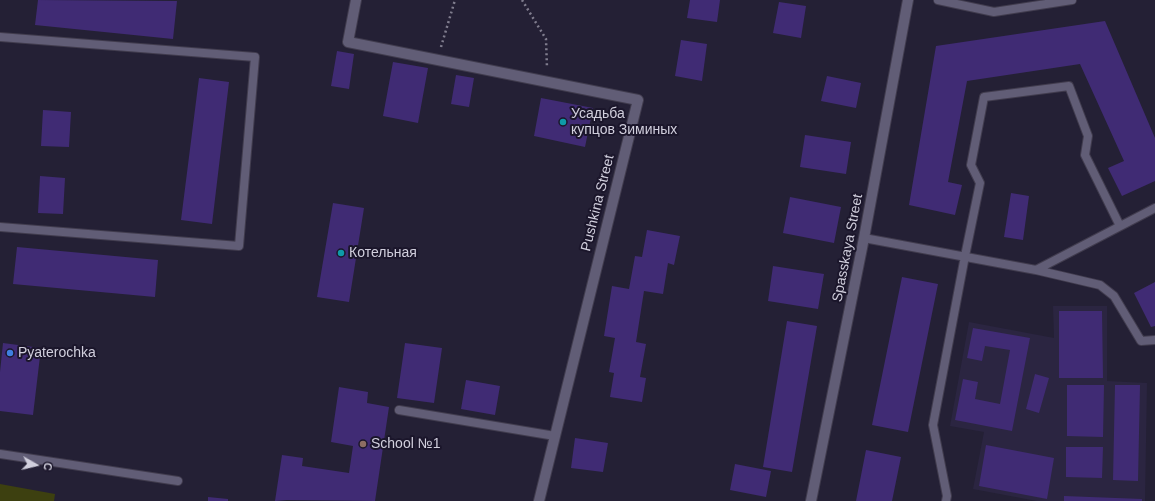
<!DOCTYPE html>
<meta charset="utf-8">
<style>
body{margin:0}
#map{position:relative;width:1155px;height:501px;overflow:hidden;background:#242035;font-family:Arial,sans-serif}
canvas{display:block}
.north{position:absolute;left:16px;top:445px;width:40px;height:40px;-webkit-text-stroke:3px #1b162b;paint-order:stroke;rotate:98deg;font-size:11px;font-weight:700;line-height:16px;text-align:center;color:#d1cfdd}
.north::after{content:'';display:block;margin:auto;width:14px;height:18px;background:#d1cfdd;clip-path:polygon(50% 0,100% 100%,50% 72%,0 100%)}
</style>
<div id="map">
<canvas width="1155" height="501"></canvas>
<div class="north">С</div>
</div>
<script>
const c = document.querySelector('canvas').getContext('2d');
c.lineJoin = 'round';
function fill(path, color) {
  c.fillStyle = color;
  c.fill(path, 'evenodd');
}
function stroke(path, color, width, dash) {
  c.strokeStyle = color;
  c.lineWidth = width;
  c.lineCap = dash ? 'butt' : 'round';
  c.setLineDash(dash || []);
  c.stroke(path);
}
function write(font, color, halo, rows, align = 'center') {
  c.font = font + ' Arial,sans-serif';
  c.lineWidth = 4;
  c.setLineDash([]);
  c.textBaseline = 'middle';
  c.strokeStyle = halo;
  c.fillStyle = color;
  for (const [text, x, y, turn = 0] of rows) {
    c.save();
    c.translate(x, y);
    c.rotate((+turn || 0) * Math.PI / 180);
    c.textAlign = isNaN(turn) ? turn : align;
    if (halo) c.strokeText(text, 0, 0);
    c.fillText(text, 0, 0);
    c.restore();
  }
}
const built = new Path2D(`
 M1053,306H1107V381L1147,383L1145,501H1037L973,489L984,432L950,426L969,322L1054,338Z`);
const green = new Path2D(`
 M0,484L55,494L54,501H0Z`);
const building = new Path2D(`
 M38,0L177,1L173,39L35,25Z
 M690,0H720L717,22L687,18Z
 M779,2L806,6L801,38L773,33Z
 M1105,21L1155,138V181L1122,196L1108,168L1124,161L1080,64L967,81L948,182L962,185L955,215L909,205L936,46Z
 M681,40L707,44L702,81L675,76Z
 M337,51L354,54L349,89L331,86Z
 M393,62L428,68L418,123L383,116Z
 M456,75L474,78L469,107L451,104Z
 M827,76L861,83L856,108L821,101Z
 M199,78L229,82L212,224L181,220Z
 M541,98L593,108L585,147L534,136Z
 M43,110L71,112L69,147L41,146Z
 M805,135L851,142L846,174L800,167Z
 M40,176L65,178L63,214L38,213Z
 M1011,193L1029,196L1023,240L1004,237Z
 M790,197L841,207L834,243L783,233Z
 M333,203L364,208L349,302L317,297Z
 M647,230L680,236L674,265L668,263L663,294L644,291L636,342L646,344L640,377L646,378L642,402L610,397L614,373L609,372L615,338L604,336L612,286L629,289L635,256L642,257Z
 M17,247L158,260L155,297L13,284Z
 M773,266L824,274L818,309L768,301Z
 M902,277L938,284L908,432L872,425Z
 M1155,282V326L1151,327L1134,293Z
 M1059,311H1102L1103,378H1059Z
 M787,321L817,326L792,472L763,467Z
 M973,328L1030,338L1012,431L955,420L963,379L978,382L975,399L1000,404L1010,350L985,346L982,361L967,358Z
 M3,343L41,348L33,415L0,411V372Z
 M405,343L442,348L434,403L397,398Z
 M1035,374L1049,378L1039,413L1026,409Z
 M466,380L500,386L495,415L461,409Z
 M1067,385H1104L1103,437L1067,436Z
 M1115,385H1140L1138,481L1113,480Z
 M339,387L368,392L367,403L389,407L375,501L287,500L275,501L282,455L303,458L302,466L349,473L353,446L331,442Z
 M575,438L608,443L603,472L571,468Z
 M986,445L1054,458L1047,499L979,486Z
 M1066,447H1103L1102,478L1066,477Z
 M866,450L901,457L892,501H856Z
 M735,464L771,471L766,497L730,490Z
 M1064,496L1142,499V501H1064Z
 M208,497L228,499V501H208Z`);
const path = new Path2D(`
 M522,0L546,39L547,68
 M441,47L455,0`);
const service = new Path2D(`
 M938,0L994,12L1072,0
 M0,37L255,57L239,246L0,227
 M864,238L1036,270L1155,208
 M1036,270L1100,285L1114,296L1141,341L1155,340
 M399,410L555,436
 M0,454L178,481
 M946,501L947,496L933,425L965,256L980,183L971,165L984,97L1069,86L1088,136L1085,155L1120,226`);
const minor = new Path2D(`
 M356,0L348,42L638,100L539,501
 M811,501L864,238L908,0`);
const markers = [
 [563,122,4,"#0f9aa8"],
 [341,253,4,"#0f9aa8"],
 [10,353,4,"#3f7fe0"],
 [363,444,4,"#8d6e63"]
];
const poiNames = [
 ["Усадьба",571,114],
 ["купцов Зиминых",571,130],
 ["Котельная",349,253],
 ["Pyaterochka",18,353],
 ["School №1",371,444]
];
const streetNames = [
 ["Pushkina Street",598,203,-76],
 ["Spasskaya Street",848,248,-79]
];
fill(built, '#2b2541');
fill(green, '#3d4010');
fill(building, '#402b74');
stroke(service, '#413c4e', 10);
stroke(minor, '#413c4e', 12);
stroke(path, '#807d8e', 2.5, [2, 3]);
stroke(service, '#615d76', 8);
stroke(minor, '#615d76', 10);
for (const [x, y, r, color] of markers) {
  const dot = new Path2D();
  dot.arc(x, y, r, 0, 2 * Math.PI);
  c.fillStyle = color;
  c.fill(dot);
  stroke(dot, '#1b162b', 1.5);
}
write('14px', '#d1cfdd', '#1b162b', poiNames, 'left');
write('14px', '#d1cfdd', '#1b162b', streetNames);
</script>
